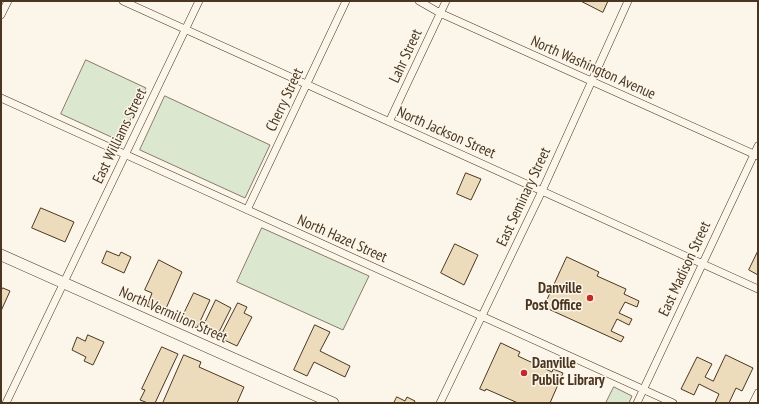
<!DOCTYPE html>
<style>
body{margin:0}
#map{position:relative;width:759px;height:404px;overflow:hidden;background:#fbf6e9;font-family:"PT Sans Narrow",sans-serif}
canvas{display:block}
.frame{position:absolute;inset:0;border:2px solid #4a3520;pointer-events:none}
</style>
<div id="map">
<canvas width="759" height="404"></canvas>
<div class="frame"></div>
</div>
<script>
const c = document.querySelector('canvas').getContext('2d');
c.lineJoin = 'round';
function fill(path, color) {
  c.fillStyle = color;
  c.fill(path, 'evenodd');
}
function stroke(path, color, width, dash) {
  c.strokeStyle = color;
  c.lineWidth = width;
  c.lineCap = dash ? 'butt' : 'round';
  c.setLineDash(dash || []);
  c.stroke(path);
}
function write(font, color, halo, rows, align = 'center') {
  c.font = font + ' "PT Sans Narrow",sans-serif';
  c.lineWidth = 3;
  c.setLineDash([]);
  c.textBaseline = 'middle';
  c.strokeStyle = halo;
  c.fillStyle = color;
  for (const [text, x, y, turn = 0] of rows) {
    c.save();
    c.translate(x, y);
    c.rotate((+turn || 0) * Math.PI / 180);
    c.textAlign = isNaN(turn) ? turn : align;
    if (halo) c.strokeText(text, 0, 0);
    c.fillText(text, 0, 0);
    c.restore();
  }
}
const green = new Path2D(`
 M86,60L146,88L120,141L61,114Z
 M165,96L270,145L245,198L140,150Z
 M262,228L369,276L343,330L237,282Z
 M614,387L632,396L629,403H606Z`);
const building = new Path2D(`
 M581,1H608L603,12Z
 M466,173L481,179L471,200L457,194Z
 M41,208L74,222L65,242L32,228Z
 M455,244L478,255L464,285L441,273Z
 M107,251L119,256L121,252L131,257L124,273L102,263Z
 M758,251V275L749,270Z
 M567,257L599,272L597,276L626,289L624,294L639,301L637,307L625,302L619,313L632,319L629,325L617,319L611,331L624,337L621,342L544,307Z
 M159,260L182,272L164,313L147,306L152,293L145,290Z
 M3,288L10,291L1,311V291Z
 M194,293L210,300L197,328L181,320Z
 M216,300L231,308L219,332L204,325Z
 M238,303L247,307L244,313L252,317L237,346L220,338Z
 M315,325L330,332L320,351L350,366L345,377L314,362L307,376L294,370Z
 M88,335L104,342L93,365L84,361L86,357L72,350L77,337L85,341Z
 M501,343L520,352L518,356L552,372L553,369L563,373L550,403H518L486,389L485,391L480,389Z
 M162,347L178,354L155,403H148L140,400L145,390L142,389Z
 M184,355L201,362L199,367L244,387L237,403H163Z
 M726,355L753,368L742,391L736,388L729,403H715L719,394L699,384L694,395L681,389L697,357L712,364L705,377L713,381Z
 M397,397L405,401L407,397L415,401L414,403H394Z`);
const minor = new Path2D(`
 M123,1L758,289
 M419,1L440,13L758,156
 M1,15L8,1
 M1,98L673,403
 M389,122L446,1
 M247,210L346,1
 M6,403L199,1
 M440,403L542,191L628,1
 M637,403L758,146
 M753,403L758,393`);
const primary = new Path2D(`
 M1,255L333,403`);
const markers = [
 [590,298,4,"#c62828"],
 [524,373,4,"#c62828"]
];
const streetNames = [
 ["Lahr Street",406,56,-65],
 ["North Washington Avenue",593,68,24],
 ["Cherry Street",285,100,-65],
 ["North Jackson Street",446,133,24],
 ["East Williams Street",120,136,-64],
 ["East Seminary Street",524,197,-65],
 ["North Hazel Street",342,239,24],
 ["East Madison Street",685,269,-65],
 ["North Vermilion Street",173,315,24]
];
const poiNames = [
 ["Danville",582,289],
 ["Post Office",582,306],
 ["Danville",532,364,"left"],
 ["Public Library",532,381,"left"]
];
fill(green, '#dce7d0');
stroke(green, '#887966', 1);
fill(building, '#ecdcbc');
stroke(building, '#4a3520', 1);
stroke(minor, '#4a3520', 8);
stroke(primary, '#4a3520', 12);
stroke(minor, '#fbf6e9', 7);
stroke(primary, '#fbf6e9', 11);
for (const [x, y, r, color] of markers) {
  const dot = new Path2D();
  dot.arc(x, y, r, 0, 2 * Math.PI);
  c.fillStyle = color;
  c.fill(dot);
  stroke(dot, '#fbf6e9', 1.5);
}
write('15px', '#4a3520', '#fbf6e9', streetNames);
write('bold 15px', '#4a3520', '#fbf6e9', poiNames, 'right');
</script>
